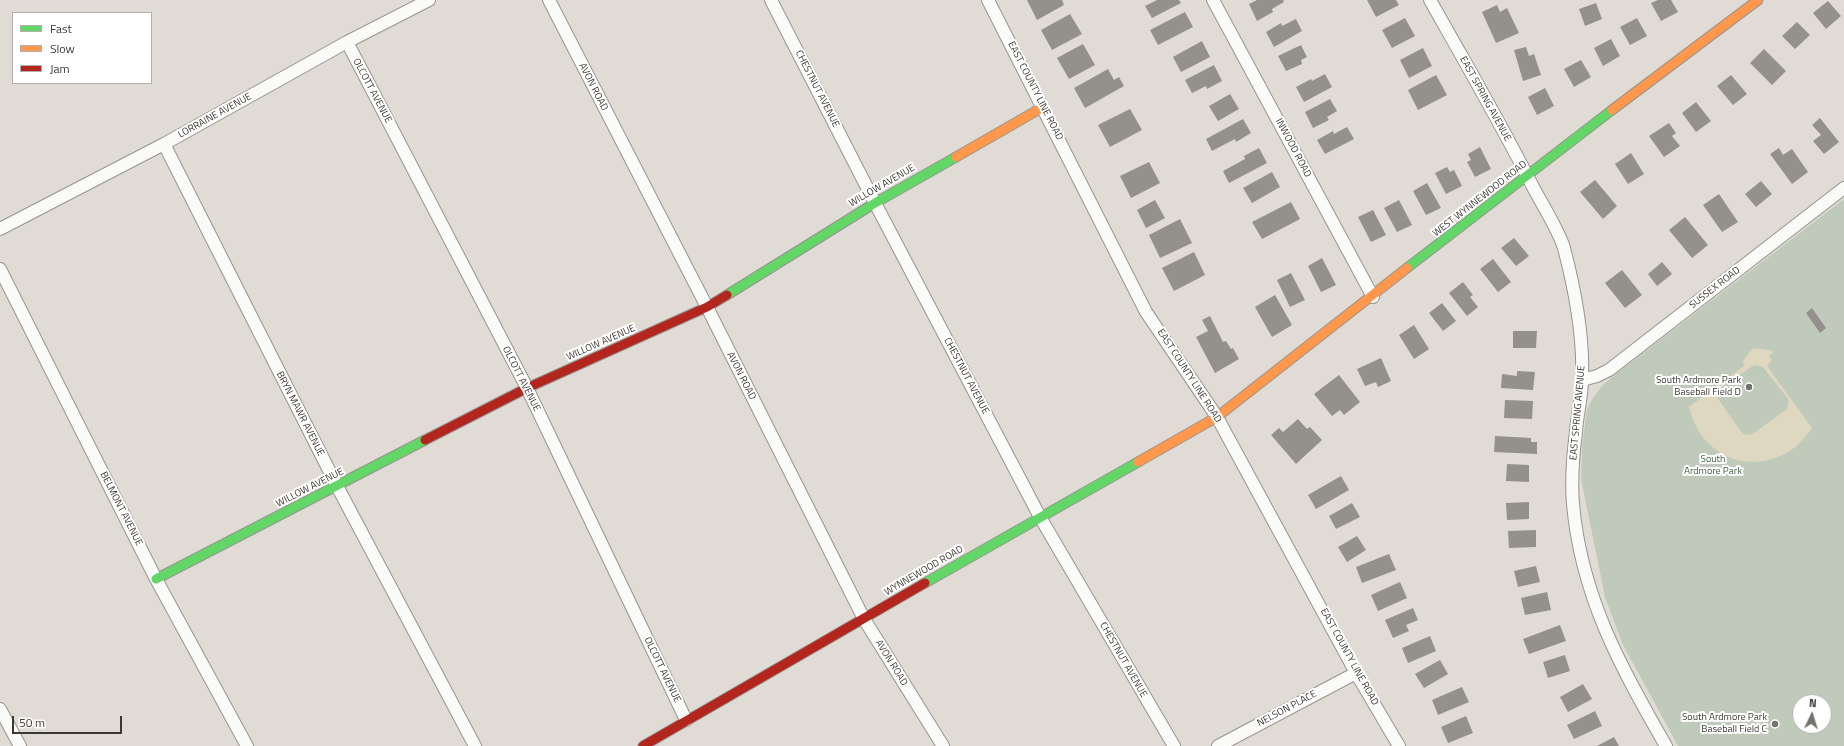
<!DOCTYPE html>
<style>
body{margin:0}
#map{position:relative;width:1844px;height:746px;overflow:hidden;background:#e0dcd5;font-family:"Titillium Web",sans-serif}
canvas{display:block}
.legend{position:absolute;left:12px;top:12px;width:140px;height:72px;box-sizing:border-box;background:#fff;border:1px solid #b1afad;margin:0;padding:5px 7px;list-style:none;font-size:12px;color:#3b3833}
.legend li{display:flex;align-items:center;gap:8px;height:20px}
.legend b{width:20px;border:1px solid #b1afad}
.north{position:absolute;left:1792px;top:694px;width:40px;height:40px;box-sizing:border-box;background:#fff;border:1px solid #b1afad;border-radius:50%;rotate:4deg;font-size:11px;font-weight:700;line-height:16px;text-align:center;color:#3b3833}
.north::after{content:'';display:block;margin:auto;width:14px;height:18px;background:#75716c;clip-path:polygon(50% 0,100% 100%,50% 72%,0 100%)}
.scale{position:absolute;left:12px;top:716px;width:110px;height:18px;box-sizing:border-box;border:2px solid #3b3833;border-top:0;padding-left:5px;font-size:12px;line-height:14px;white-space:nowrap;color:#3b3833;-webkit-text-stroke:3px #fff;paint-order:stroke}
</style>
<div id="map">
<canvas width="1844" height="746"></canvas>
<ul class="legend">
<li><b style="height:5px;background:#63d668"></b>Fast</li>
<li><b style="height:5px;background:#ff974d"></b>Slow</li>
<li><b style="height:5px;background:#b3261e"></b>Jam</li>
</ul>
<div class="north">N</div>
<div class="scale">50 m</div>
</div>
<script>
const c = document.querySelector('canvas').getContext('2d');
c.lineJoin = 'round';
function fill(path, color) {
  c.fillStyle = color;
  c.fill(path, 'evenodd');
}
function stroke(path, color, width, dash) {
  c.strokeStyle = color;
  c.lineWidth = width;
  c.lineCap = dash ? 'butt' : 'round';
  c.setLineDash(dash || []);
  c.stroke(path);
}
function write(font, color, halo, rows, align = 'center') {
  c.font = font + ' "Titillium Web",sans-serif';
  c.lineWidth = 4;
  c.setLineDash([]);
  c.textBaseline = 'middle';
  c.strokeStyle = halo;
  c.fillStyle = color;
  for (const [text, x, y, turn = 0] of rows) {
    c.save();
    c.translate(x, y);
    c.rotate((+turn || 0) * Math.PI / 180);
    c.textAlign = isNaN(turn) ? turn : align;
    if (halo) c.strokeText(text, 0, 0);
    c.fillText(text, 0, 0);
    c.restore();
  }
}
const green = new Path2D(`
 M1844,199V746H1678L1622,643L1605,597L1581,479L1582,446L1587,409L1592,399L1601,387L1613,376ZM1800,702H1824V726H1800Z`);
const sand = new Path2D(`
 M1753,348L1774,351L1769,356L1772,360L1767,366L1812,428C1805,437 1797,448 1786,453C1744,476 1699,452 1689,407L1744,366L1743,361ZM1754,365L1763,367L1789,400L1787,409L1751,435L1743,434L1718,399L1719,389Z`);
const building = new Path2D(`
 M1027,0H1062L1064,5L1037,20Z
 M1157,0H1179L1181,3L1152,18L1145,6Z
 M1257,0H1283L1284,2L1272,9L1273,12L1257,21L1249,4Z
 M1367,0H1396L1399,5L1376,17Z
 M1658,0H1671L1678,12L1661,21L1651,3Z
 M1828,1L1841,16L1826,29L1813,13Z
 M1596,3L1602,19L1585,26L1579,9Z
 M1497,5L1500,12L1507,8L1519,33L1496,43L1482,12Z
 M1185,12L1193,27L1158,45L1150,30Z
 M1070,14L1082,34L1052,50L1041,30Z
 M1405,18L1415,36L1392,48L1382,30Z
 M1637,18L1647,36L1630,45L1620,27Z
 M1296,19L1302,31L1274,47L1266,32L1281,23L1282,26Z
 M1797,22L1810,35L1795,49L1782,36Z
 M1611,39L1620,56L1603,66L1594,48Z
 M1202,41L1210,57L1181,72L1173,57Z
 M1083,44L1095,65L1069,79L1057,58Z
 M1301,45L1307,57L1301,60L1302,64L1286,71L1278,56Z
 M1526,47L1529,56L1534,54L1541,75L1523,81L1514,50Z
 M1423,48L1432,66L1409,78L1400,60Z
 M1764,49L1786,71L1772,85L1750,63Z
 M1581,60L1591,77L1574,87L1564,69Z
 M1214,65L1222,81L1207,89L1206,86L1192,93L1185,80Z
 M1108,69L1114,80L1119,77L1124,86L1085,108L1074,88Z
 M1325,74L1332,87L1304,102L1296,87L1311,79L1312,81Z
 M1436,75L1447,95L1418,110L1408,90Z
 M1731,75L1747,94L1733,105L1717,86Z
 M1545,88L1554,106L1537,115L1528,97Z
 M1230,94L1239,109L1218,121L1209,106Z
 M1330,99L1337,111L1327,117L1329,120L1313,128L1305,112Z
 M1696,102L1711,121L1696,132L1682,113Z
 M1130,109L1142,130L1110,147L1098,125Z
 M1820,118L1839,142L1824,154L1813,141L1821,135L1812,125Z
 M1243,119L1251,133L1236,142L1235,139L1212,151L1206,139Z
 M1669,123L1676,133L1672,136L1680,146L1664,157L1649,136Z
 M1347,127L1354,139L1325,154L1317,140L1333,131L1334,134Z
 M1480,147L1491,169L1475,177L1467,162L1471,160L1468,154Z
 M1259,148L1267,163L1229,183L1223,171L1245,159L1244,156Z
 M1779,148L1783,155L1792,149L1808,172L1792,184L1770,154Z
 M1631,153L1644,174L1628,184L1615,164Z
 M1149,162L1160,183L1131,198L1120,176Z
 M1447,167L1450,172L1454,170L1462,186L1446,194L1435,173Z
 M1272,172L1280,187L1252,203L1243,188Z
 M1595,180L1617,206L1603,219L1580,192Z
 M1761,181L1772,194L1756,207L1745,194Z
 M1427,183L1441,208L1426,215L1413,191Z
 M1719,194L1738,222L1722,232L1703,205Z
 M1155,200L1165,218L1146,228L1137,210Z
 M1399,200L1412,225L1397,232L1384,208Z
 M1291,202L1300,219L1262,239L1252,222Z
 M1373,210L1386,235L1371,242L1358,217Z
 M1685,217L1708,245L1692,258L1669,230Z
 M1180,219L1192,243L1160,258L1149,235Z
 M1514,238L1529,256L1516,266L1501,248Z
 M1194,252L1205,275L1174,291L1162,268Z
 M1322,258L1336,285L1321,292L1308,266Z
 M1493,259L1511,282L1498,292L1480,269Z
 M1662,262L1672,274L1657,286L1648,274Z
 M1622,270L1642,295L1625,308L1605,283Z
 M1291,273L1305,300L1290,307L1277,280Z
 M1463,282L1473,295L1470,297L1478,307L1467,316L1449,293Z
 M1275,295L1292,325L1272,337L1255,307Z
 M1442,303L1456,321L1443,331L1429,313Z
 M1812,308L1826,328L1820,333L1806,313Z
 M1210,316L1223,342L1226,341L1231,349L1233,348L1239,359L1215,373L1196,337L1208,331L1202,320Z
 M1414,325L1429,349L1414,359L1399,335Z
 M1513,331H1537L1536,348H1513Z
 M1381,358L1391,381L1378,387L1376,382L1365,386L1357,369Z
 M1517,371L1535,372L1533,390L1501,388L1502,374L1517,376Z
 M1339,375L1360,402L1344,415L1340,410L1332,416L1314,394Z
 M1505,400L1533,401L1532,419L1504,418Z
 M1298,419L1307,429L1310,427L1322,440L1296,464L1271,435L1279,428L1283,432Z
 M1495,436L1531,438V442H1537V454L1494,452Z
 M1507,464L1529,465V482L1506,481Z
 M1341,476L1349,490L1316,509L1308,495Z
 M1529,502V519L1507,520L1506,503Z
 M1352,503L1360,517L1336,529L1329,516Z
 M1536,530V547L1509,548L1508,531Z
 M1357,536L1366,550L1347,562L1338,547Z
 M1389,554L1396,570L1362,583L1356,567Z
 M1536,566L1540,582L1518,587L1514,571Z
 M1400,582L1407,598L1378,611L1371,595Z
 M1547,592L1551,610L1525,615L1521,598Z
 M1413,608L1418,620L1406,625L1409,631L1393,638L1385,620Z
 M1560,625L1566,641L1529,654L1523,639Z
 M1430,636L1436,651L1408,663L1402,648Z
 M1565,655L1570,671L1548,678L1543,662Z
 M1440,660L1448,674L1424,688L1415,674Z
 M1583,684L1592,699L1568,712L1560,697Z
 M1462,687L1469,702L1438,715L1432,700Z
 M1595,711L1602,726L1574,739L1567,725Z
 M1466,716L1473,733L1448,743L1441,727Z
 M1614,737L1619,746H1597Z`);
const street = new Path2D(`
 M549,0L707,307L864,619L943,746
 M771,0L875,203L1040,517L1174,746
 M988,0L1146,312L1217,417L1356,673L1399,746
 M1213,0L1373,297
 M1430,0C1465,62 1501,124 1533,187C1542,204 1559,231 1564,248C1575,290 1584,336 1582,380C1582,397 1577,414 1576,432C1573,455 1571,480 1573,504C1581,596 1621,668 1666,746
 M347,42L527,388L686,720
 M164,144L337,486L475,746
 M0,229L164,144L347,42L429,0
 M0,269L156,579L247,746
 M1582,380L1597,376L1609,370L1844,188
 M0,709L20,746
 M1218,746L1356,673`);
const fast = new Path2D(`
 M1407,268L1612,110
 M727,295L875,203L956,157
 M156,579L425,440
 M925,583L1138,462`);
const slow = new Path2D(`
 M1612,110L1758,0
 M956,157L1043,107
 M1138,462L1217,417L1407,268`);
const jam = new Path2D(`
 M425,440L527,388L707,307L727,295
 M643,746L925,583`);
const markers = [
 [1749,387,4,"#75716c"],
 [1775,724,4,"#75716c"]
];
const streetNames = [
 ["AVON ROAD",593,87,63],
 ["CHESTNUT AVENUE",817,89,63],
 ["OLCOTT AVENUE",372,91,62],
 ["EAST COUNTY LINE ROAD",1035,91,63],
 ["EAST SPRING AVENUE",1485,99,61],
 ["LORRAINE AVENUE",215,116,-29],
 ["INWOOD ROAD",1293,148,62],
 ["WILLOW AVENUE",882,186,-30],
 ["WEST WYNNEWOOD ROAD",1480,199,-38],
 ["SUSSEX ROAD",1715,288,-38],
 ["WILLOW AVENUE",601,343,-24],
 ["AVON ROAD",741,376,63],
 ["CHESTNUT AVENUE",966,376,62],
 ["EAST COUNTY LINE ROAD",1189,376,57],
 ["OLCOTT AVENUE",521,379,63],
 ["EAST SPRING AVENUE",1578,413,-85],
 ["BRYN MAWR AVENUE",300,414,63],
 ["WILLOW AVENUE",310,488,-27],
 ["BELMONT AVENUE",121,509,63],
 ["WYNNEWOOD ROAD",924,571,-30],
 ["EAST COUNTY LINE ROAD",1349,657,61],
 ["CHESTNUT AVENUE",1123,660,60],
 ["AVON ROAD",891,663,58],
 ["OLCOTT AVENUE",662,670,64],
 ["NELSON PLACE",1287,709,-28]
];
const poiNames = [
 ["South Ardmore Park",1741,381],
 ["Baseball Field D",1741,393],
 ["South Ardmore Park",1767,718],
 ["Baseball Field C",1767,730]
];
const parkNames = [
 ["South",1713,460],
 ["Ardmore Park",1713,472]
];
fill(green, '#c0caba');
fill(sand, '#dfd8c1');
fill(building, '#94908b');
stroke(street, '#97948f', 14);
stroke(fast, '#97948f', 11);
stroke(slow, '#97948f', 11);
stroke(jam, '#97948f', 11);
stroke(street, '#fafaf9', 12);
stroke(fast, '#63d668', 9);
stroke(slow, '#ff974d', 9);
stroke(jam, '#b3261e', 9);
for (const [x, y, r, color] of markers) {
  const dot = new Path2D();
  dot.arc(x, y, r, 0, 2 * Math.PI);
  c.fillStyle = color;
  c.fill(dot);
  stroke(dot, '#fff', 1.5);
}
write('10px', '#3b3833', '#fff', streetNames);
write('10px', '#3b3833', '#fff', poiNames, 'right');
write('10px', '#3a5f37', '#fff', parkNames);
</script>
